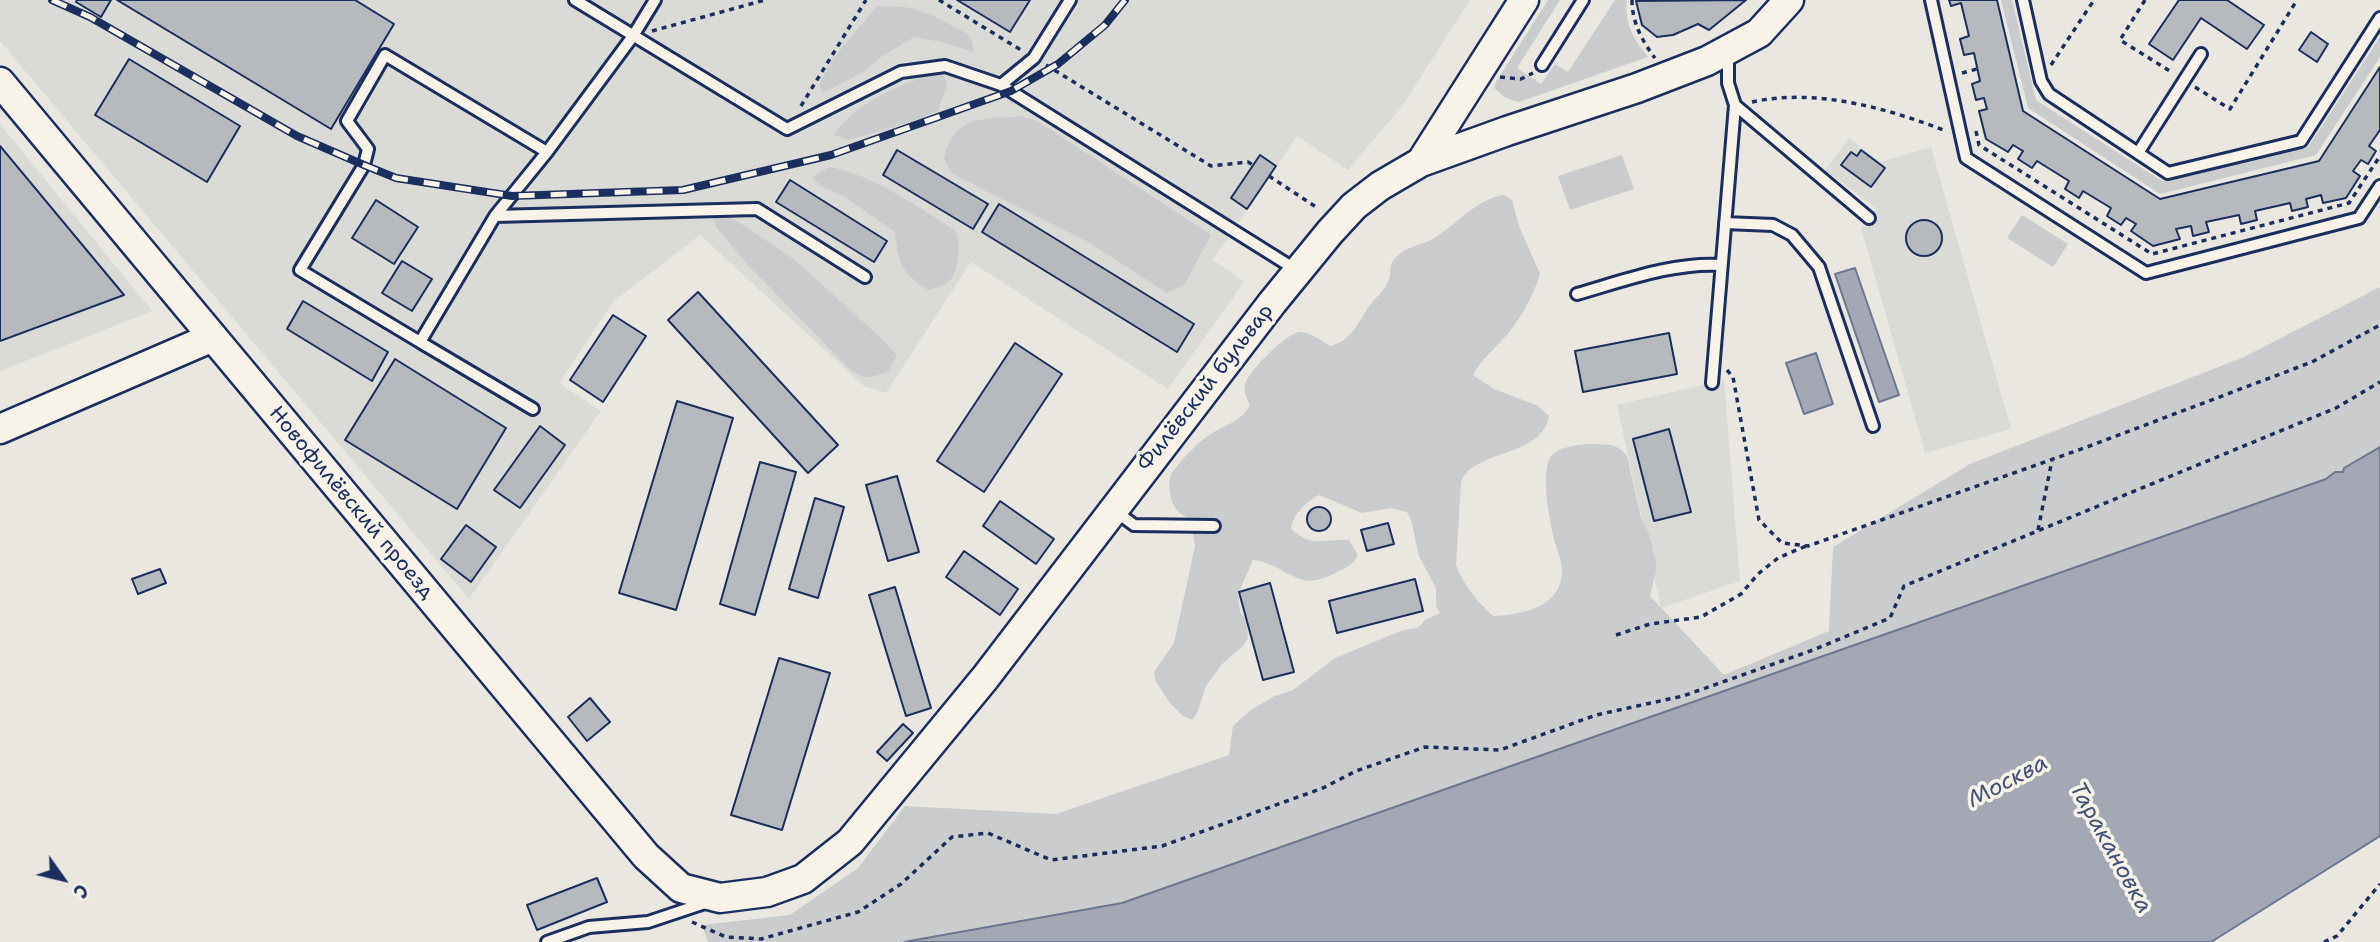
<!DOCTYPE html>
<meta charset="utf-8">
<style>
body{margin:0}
#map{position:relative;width:2380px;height:942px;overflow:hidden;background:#eae7e0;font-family:"Shantell Sans",sans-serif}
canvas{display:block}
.north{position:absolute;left:28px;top:844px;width:70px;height:70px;-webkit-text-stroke:5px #f7f3e8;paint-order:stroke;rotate:124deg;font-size:19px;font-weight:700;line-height:28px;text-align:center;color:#1b2f5e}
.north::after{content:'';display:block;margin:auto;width:24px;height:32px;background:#1b2f5e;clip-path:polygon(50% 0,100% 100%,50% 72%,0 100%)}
</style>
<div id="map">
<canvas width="2380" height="942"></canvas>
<div class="north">С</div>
</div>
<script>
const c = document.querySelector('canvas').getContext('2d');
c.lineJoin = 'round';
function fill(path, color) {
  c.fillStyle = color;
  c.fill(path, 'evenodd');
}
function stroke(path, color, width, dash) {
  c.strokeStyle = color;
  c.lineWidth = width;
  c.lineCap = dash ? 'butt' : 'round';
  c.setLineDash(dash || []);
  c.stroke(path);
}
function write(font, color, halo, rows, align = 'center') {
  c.font = font + ' "Shantell Sans",sans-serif';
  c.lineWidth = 7;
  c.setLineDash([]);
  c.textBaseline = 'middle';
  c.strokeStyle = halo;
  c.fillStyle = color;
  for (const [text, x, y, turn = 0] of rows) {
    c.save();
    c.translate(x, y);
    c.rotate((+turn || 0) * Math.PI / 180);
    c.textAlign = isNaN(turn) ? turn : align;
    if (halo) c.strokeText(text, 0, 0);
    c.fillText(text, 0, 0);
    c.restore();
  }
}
const built = new Path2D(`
 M0,0H1470L1403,105L1348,170L1297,136L1213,260L1244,282L1168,389L971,262L886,393L864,386L700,235L613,302L559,383L601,411L469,599L0,41Z
 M0,124L152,311L0,371Z
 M1849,138L1881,162L1931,147L2011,429L1925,453L1861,228L1876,208L1825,170Z
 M1724,380L1740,581L1661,608L1617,405Z`);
const green = new Path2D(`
 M1548,0H1560L1517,68L1541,84L1555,64L1568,72L1615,0H1627C1624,24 1634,39 1648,57L1519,102L1506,98L1494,88L1496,82Z
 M2001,0H2012L2036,100L2162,181L2308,147L2380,37V57L2316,155L2160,194L2028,108Z
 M877,6L906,7L932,15L966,33L972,41L974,52L941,42L914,37L881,57L865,71L823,93L819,85L831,61Z
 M935,73L944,76L947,85L938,111L920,119L849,140L834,135C855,103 899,85 935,73Z
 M1021,116L1039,122L1211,235L1184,285L1167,293L1088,242L953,174L944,159C954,114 982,120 1021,116Z
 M1622,155L1634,189L1570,210L1558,176Z
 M829,167C874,175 916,206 955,230C961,241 959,271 949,281C944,286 935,288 928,290C900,271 899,266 895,232L845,197L819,185L813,177Z
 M1504,195L1512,200L1519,226L1540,274C1533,297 1518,324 1501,341C1491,352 1480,362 1473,375L1494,389L1536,405L1549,416C1542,458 1473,449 1461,482L1456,565C1463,584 1478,603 1493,616C1522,615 1562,607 1562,571C1562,559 1555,546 1553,535C1549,517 1540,468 1552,455C1561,446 1582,444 1594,444C1608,445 1618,443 1627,456L1641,518L1649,534L1656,561V571L1650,596L1724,675L1829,631L1833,547L1970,464L2244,357L2380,287V447L2345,468L2343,472H2335L2327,479L1122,903L904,942H708L702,925L790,915L858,868L905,806L1056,814L1229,755L1233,726L1252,709L1275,696L1293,690L1335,658L1401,631L1419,627L1425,620L1440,613L1436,606V588L1419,556L1411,520L1407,512L1390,508L1362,513L1319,495C1306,502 1293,514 1291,529C1313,549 1325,538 1349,540L1358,555C1353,565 1347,567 1337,572C1295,595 1291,565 1253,560L1238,594L1240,612L1246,620L1248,638L1243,646L1222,664L1206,686L1197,713L1192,720L1183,716L1170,703L1155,680L1154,672L1174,643L1195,546L1190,519C1178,514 1173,507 1170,495C1169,488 1169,479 1172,473C1180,461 1199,441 1211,434C1226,424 1241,422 1250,405C1247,398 1243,391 1245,384C1249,371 1286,333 1300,332C1310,332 1322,341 1330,346C1353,340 1358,322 1370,305C1375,298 1383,292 1387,284C1392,277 1388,267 1394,259C1405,246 1422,246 1436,237C1457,223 1479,198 1504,195Z
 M722,215L731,217L795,260L882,339L897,355L889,371C868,379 866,380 848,368L748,265L716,227L713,219Z
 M2022,215L2068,244L2053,267L2007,238Z`);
const water = new Path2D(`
 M1855,268L1899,395L1879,402L1835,274Z
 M1816,353L1833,404L1804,414L1786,363Z
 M2380,447V836L2211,942H904L1122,903L2326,479L2335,472H2343L2344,468Z`);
const building = new Path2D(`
 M77,0H111L101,17L76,2Z
 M117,0H355L394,24L331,129Z
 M957,0H1030L1010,32Z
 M1746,0L1709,30L1698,24L1673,35L1657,37L1642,25L1636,1Z
 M1949,0H1997L2023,111L2160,199L2319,161L2380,67V130L2369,146L2376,151L2368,164L2361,160L2353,171L2360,176L2346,198L2323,203L2321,195L2306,199L2308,207L2292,211L2290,203L2255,211L2257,220L2241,224L2239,215L2206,222L2209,232L2193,236L2191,226L2176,229L2180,239L2153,246L2131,231L2136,224L2126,218L2121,225L2107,216L2111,208L2083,191L2079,198L2065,189L2069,181L2037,161L2032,168L2018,159L2023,151L2013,145L2008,152L1986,139L1979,111L1987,109L1984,98L1976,100L1972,84L1980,81L1974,53L1964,55L1960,39L1969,36L1961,3L1951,6Z
 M2179,0H2227L2264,25L2247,49L2201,18L2173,60L2149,44Z
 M2311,32L2328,44L2317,62L2299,50Z
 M129,59L240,126L207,182L95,115Z
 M0,146L124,295L0,341Z
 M897,150L988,204L973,229L883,175Z
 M1861,150L1885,168L1871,187L1841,165L1851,152L1857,156Z
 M1260,155L1276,166L1247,209L1231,198Z
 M790,180L887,241L874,262L776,202Z
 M376,200L418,227L394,264L352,238Z
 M999,204L1194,324L1177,352L982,232Z
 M1906 238a18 18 0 1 1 36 0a18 18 0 1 1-36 0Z
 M402,261L432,279L412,311L382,293Z
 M698,292L838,445L808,473L668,320Z
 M303,301L388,352L372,381L287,329Z
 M613,315L646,336L603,402L570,380Z
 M1669,333L1677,374L1583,392L1575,351Z
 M1015,343L1062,374L984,492L937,461Z
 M395,359L506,428L457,509L345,440Z
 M677,401L733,418L676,610L619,593Z
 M540,426L565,445L520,508L494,490Z
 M1669,429L1691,512L1654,521L1633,439Z
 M760,462L796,472L755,615L720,604Z
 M897,476L919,552L888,561L866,485Z
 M815,498L844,507L818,598L789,589Z
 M1000,501L1054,539L1036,564L983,526Z
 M1307 519a12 12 0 1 1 24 0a12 12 0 1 1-24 0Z
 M1388,523L1394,544L1367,551L1361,530Z
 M466,525L496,547L471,582L441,559Z
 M964,551L1018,589L1000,615L946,577Z
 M160,569L166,583L138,594L132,579Z
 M1415,579L1423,611L1337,633L1329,601Z
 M1270,583L1294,672L1263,680L1239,592Z
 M895,587L931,708L906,716L869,595Z
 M779,658L830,673L782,830L731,815Z
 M590,698L610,722L587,741L568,717Z
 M903,724L913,733L887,761L877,752Z
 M597,878L607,902L537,930L527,905Z`);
const path = new Path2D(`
 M939,0L1021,50
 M1632,0C1632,22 1642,41 1655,58
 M2145,0L2120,40L2173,73
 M652,31L765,0
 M1046,65L1211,166L1248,162L1253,165
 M2051,65L2094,0
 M1962,73L1977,69
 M1500,77L1521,79L1533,73
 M2195,87L2230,109L2297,0
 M1752,102C1816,88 1887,108 1946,131
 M801,106L866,0
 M1976,131L1979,145L2152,254L2349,203L2380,156
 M1269,176L1319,209
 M1727,370L1733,377L1759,520L1782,543L1808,546L2087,447L2312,362L2380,325
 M2038,530L2052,460
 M1616,635L1650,624L1701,617L1741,594L1758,574L1778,558L1806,546
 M692,922L726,937L761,939L858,912L901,884L952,837L988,833L1051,860L1162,846L1323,788L1356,771L1425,747L1500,750L1596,715L1683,696L1813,650L1890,618L1904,586L2336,408L2380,382
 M2324,942L2337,936L2380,884`);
const lane = new Path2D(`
 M575,0L787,129L901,72L945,66L1001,85L1298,271
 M1931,0L1966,158L2146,273L2359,218L2380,186
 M2023,0L2041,81L2049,94L2168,173L2301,141L2380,18
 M1542,65L1583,0
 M1001,85L1034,58L1070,0
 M1735,105L1869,218
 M547,152L385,55L347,121L368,149L364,165L300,270L420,342L495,216L547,152L633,36L655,0
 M2138,153L2201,54
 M495,216L757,209L865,277
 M1725,223L1773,225L1792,235L1819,267L1873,426
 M1577,294C1623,281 1673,262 1721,265
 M420,342L533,409
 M1712,383L1735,105L1728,83V54
 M1114,510L1134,525L1214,526
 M547,942L589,927L648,922L708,902`);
const secondary = new Path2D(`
 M0,82L646,856L681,888L720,898L767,892L803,879L850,842L985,678L1272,303L1330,232L1354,206L1380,186L1421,162L1507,131L1637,88L1707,61L1759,33L1789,0
 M1421,162L1524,0
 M0,429L213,337`);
const rail = new Path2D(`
 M52,0L90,17L297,136L364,165L396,178L512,196L683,190L831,155L1011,91L1058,64L1105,25L1125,0`);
const streetNames = [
 ["Филёвский бульвар",1206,388,-52],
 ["Новофилёвский проезд",351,503,50]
];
const waterNames = [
 ["Москва",2008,782,-28],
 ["Таракановка",2110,848,61]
];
fill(built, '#dadad6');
fill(green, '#cbcccd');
fill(water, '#a3a8b4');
stroke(water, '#6d7892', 2);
fill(building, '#b6babf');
stroke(building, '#1b2f5e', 2);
stroke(lane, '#1b2f5e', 16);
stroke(secondary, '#1b2f5e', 33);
stroke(path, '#1b2f5e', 3.5, [5, 5]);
stroke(lane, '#f7f3e8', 10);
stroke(secondary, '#f7f3e8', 28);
stroke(rail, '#1b2f5e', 8);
stroke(rail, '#f7f3e8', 5, [16]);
write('21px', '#1b2f5e', '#f7f3e8', streetNames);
write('italic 23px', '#445378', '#f7f3e8', waterNames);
</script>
